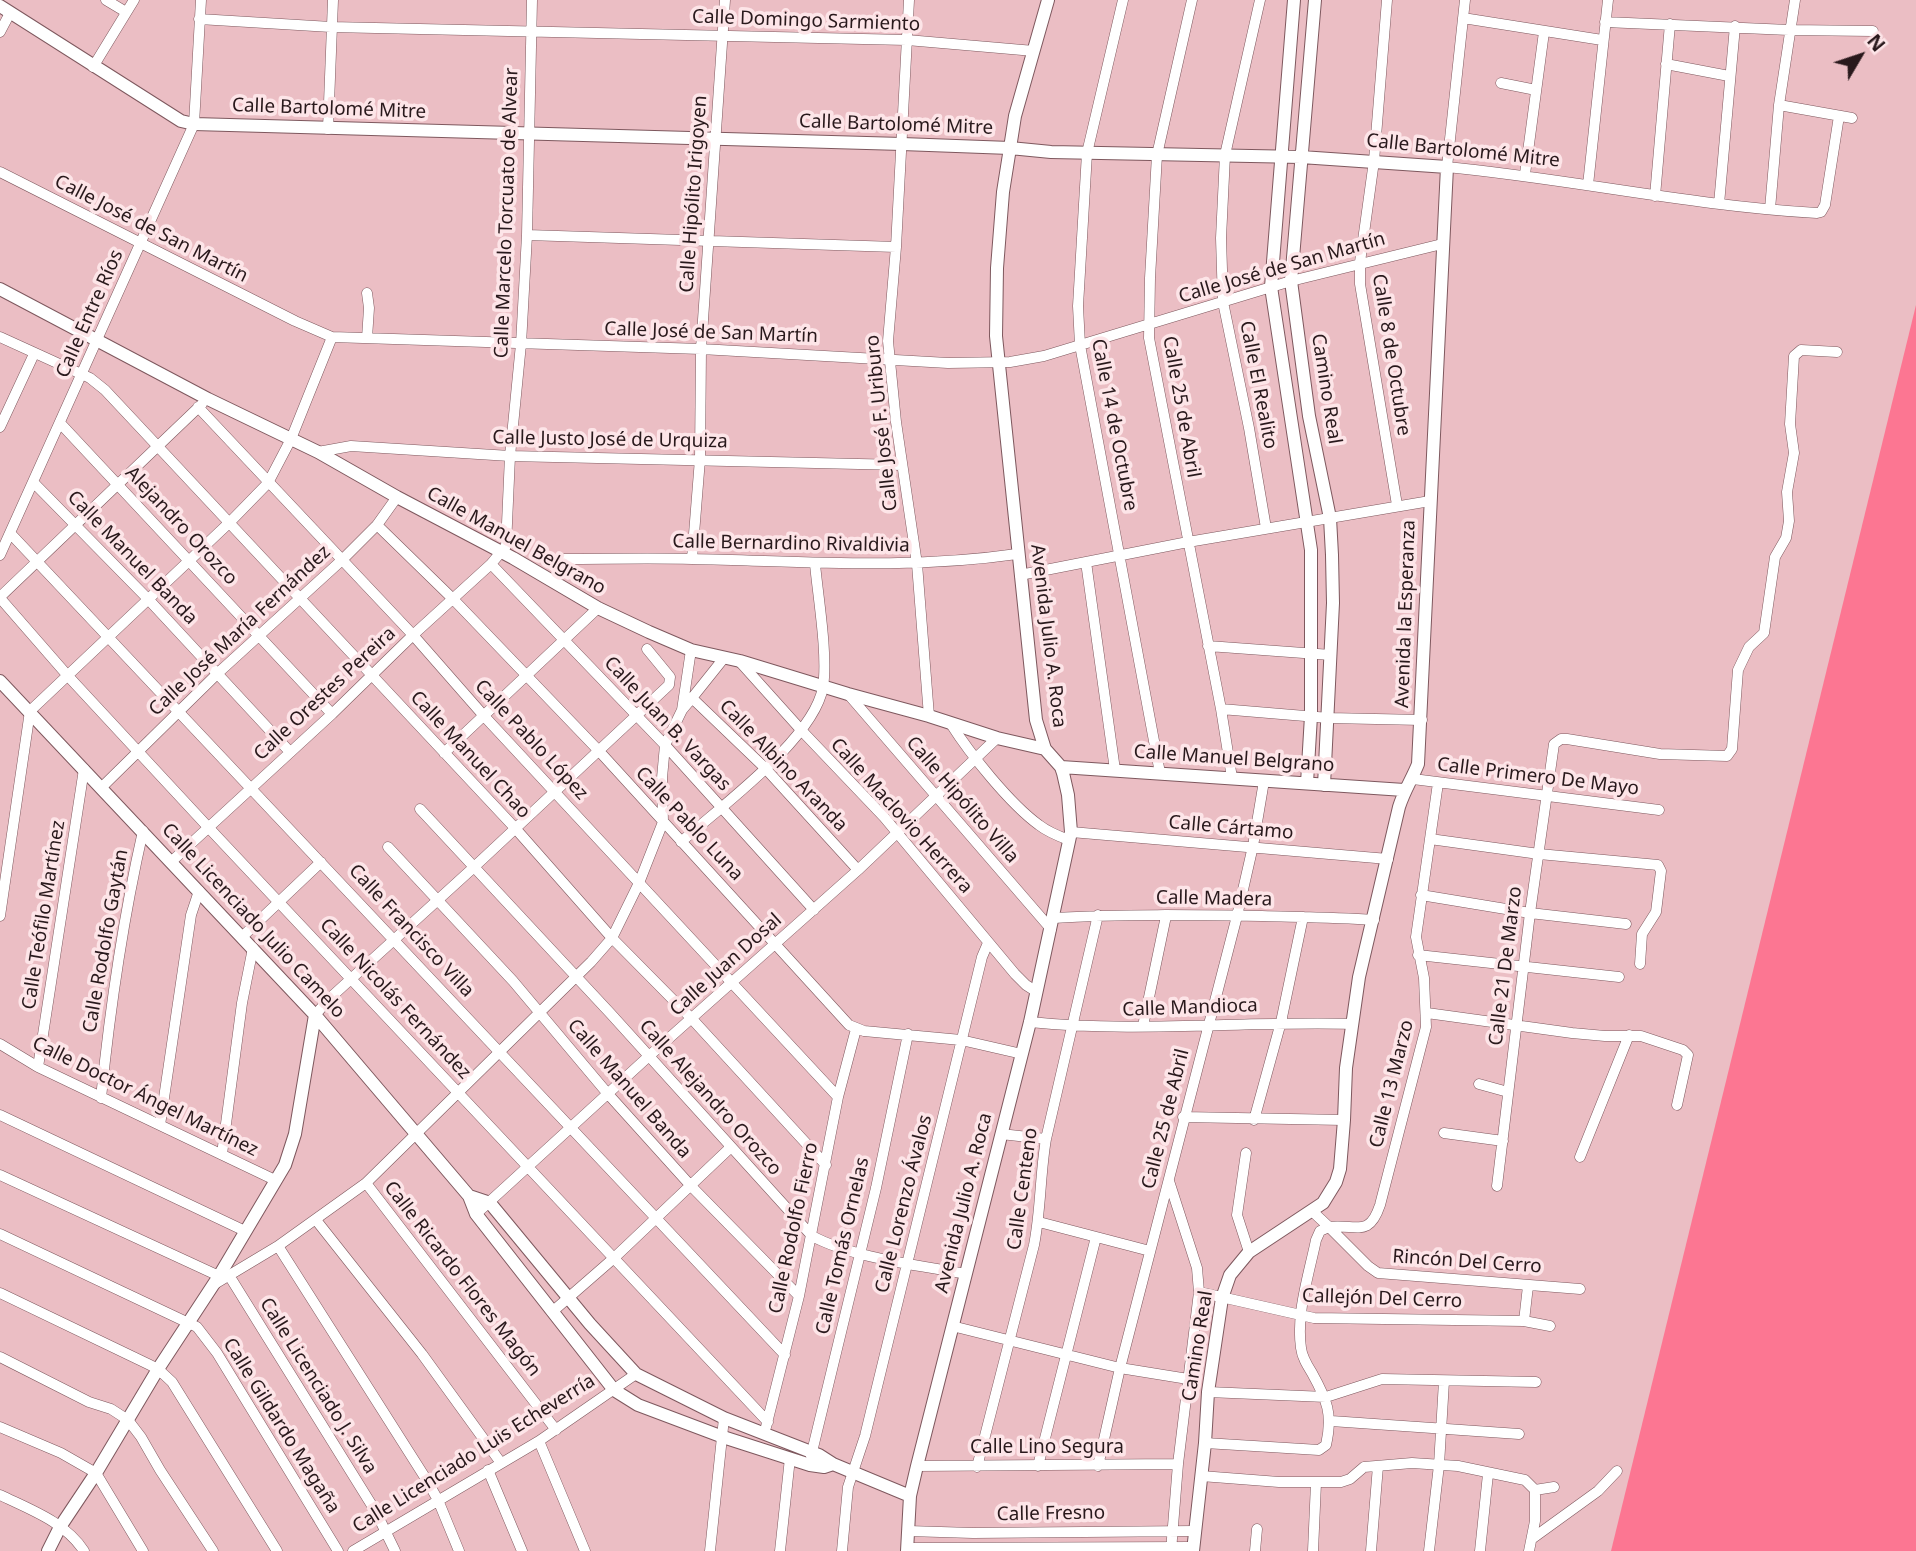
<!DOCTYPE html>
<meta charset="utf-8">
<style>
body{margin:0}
#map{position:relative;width:1916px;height:1551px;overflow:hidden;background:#ebbec4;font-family:"Noto Sans",sans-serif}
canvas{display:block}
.north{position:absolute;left:1825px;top:21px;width:70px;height:70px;-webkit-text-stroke:5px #fde5e8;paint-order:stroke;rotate:51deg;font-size:19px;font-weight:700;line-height:28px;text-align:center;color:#29191c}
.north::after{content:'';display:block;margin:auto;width:24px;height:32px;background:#29191c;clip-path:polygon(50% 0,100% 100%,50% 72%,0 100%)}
</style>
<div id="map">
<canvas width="1916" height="1551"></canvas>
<div class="north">N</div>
</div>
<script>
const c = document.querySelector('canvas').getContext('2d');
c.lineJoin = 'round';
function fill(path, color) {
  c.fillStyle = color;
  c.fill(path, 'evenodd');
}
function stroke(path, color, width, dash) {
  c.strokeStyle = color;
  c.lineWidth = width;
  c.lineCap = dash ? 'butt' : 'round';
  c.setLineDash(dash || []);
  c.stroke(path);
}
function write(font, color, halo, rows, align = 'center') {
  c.font = font + ' "Noto Sans",sans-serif';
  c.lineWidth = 7;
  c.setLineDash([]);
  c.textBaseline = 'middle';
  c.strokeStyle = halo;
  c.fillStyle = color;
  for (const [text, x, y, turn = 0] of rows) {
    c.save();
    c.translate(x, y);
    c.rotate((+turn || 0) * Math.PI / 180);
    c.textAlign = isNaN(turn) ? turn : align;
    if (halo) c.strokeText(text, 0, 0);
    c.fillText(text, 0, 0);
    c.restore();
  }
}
const green = new Path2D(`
 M1916,305V1551H1611Z`);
const minor = new Path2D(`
 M106,0L126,12
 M909,0L896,247L888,341L896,422L917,564L929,716
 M1123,0L1087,153L1078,306L1080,345L1160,773
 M1192,0L1157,155L1150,278L1149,338L1221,709L1232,778
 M1260,0L1225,155L1221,238L1223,302L1249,428L1266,528
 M1387,0L1374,161L1360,262V284L1397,505
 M1465,0L1447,167C1571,179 1693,206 1817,213L1821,212L1825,205L1839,116
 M1463,18L1602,40
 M199,19L331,27L907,40L1034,51
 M1605,22L1789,30L1873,31
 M0,32L10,13
 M1666,64L1729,76
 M93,67L134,0
 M1501,83L1536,90
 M1779,105L1852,118
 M328,129L333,0
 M0,172L295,321L332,337L701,349L948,363L1010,362L1044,356L1291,281L1442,244
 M1525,174L1544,32
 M1588,185L1608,0
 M1655,196L1670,24
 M1719,204L1735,26
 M1770,209L1779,105L1795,0
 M527,235L896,247
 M0,337L90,378L105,390L515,828L612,938L692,1019L826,1165
 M367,338L369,308L367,293
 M198,407L413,635L484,716L838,1097
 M60,423L332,714
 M0,427L34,354
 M318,452L351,446L510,456L902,465
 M33,482L148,599L290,752
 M377,525L453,599L599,751L849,1025L864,1031L961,1040L1022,1054
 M10,533L785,1355
 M0,555L194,124L201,0
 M563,559C606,559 649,558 692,559C802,561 906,570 1017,554
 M692,559L700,459L701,349L725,0
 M1086,562L1115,770
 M491,564L665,745L814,910
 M1020,575L1188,542L1430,501
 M0,597L202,404
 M0,598L68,676L208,827L768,1422
 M1208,646L1331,655
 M740,662L802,731L884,817L1015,974L1026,985L1037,992
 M848,694L1051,929
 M692,698L724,658
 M1221,709L1329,718L1422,720
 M682,710L692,698L765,768L858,870
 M951,724C970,754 1010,804 1039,825C1048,832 1058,836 1069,840
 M444,753L598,608
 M1413,779L1659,810
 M102,787L218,673L342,560L377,525L397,497
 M420,809L610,1013L812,1236C853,1258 919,1265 966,1274
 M1071,832L1388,859
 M1430,839L1539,854L1658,865L1661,871L1656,912L1642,934L1640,964
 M681,842C721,806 814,739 823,687C828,655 818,597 815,564
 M388,847L513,981L608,1094L691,1186L799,1296
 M172,861L332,714L413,635L491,564L506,546L510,456L521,344L527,235L532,0
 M1421,895L1530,913L1626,924
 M0,916L30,711L230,522L268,483L291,439L332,337
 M1053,918C1122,914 1192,915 1262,916C1299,917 1336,917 1374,920
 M243,936L321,862
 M1418,955L1619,977
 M1427,1013L1572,1033L1605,1036H1641L1683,1050L1688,1055L1677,1105
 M315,1015L330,998L473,868L669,685L670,677L647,649
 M1030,1022C1137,1033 1244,1021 1351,1024
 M1143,1026L1166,916
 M0,1044L38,1067L275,1180
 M38,1067L84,769
 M1479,1084L1508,1092
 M101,1098C110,1008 123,919 143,831
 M0,1115L245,1231
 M1183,1117L1344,1120
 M1254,1120L1281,1022L1303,917
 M160,1125L191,915L199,891
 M1444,1133L1503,1141
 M1001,1134L1046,1139
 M1246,1153L1237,1215L1249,1252
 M222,1154L242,1003L253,948
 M1580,1157L1629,1035
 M0,1175L219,1276
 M1169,1181L1197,1268L1199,1292L1178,1464L1171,1551
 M366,1183L556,1430
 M1497,1186L1530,913L1554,744L1561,739H1567L1660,754L1727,756L1732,749L1738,670L1749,647L1764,633L1775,557L1786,538L1789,521L1787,492L1794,453L1790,424L1794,356L1801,350L1837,352
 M1312,1211L1329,1227C1357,1224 1369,1238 1380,1205L1426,1027L1424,978L1416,937L1438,783
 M476,1214L649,1056L858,870L997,738
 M316,1220L422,1354L501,1463
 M1039,1222L1150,1251
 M0,1234L197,1327L217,1353L338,1551
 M278,1246L426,1479L438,1500L459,1551
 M230,1277L376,1512L395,1551
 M213,1285L278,1246L366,1183L591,962L612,938L639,883L663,822L662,778L665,745L682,710L691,650
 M1199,1292L1314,1318L1524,1321L1550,1326
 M0,1293L148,1364L158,1369L172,1382L277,1551
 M552,1312L614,1258L731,1147
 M1524,1321L1528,1286
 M952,1326L1120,1368L1188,1379
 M0,1357L89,1402L111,1409L128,1420L141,1437L160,1470L213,1551
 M1208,1392L1326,1397L1382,1379L1536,1382
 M1331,1421L1519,1434
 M0,1427L61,1453L96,1473L143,1551
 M766,1427L799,1296L838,1097L856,1029
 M539,1441L585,1551
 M1205,1443L1319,1450L1326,1445C1333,1414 1327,1400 1312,1373C1307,1365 1302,1357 1301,1348C1296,1313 1309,1274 1316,1240L1320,1231L1329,1227L1368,1266L1378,1273L1580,1289
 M811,1456L876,1188L908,1034
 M917,1466L1178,1464
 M1038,1466L1096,1237
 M1098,1466L1120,1368L1237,916L1253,846L1264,781
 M977,1467L1034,1245C1041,1210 1040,1174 1046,1139L1098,915
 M488,1470L522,1551
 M1201,1476L1279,1482H1341L1350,1479L1364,1467L1412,1463L1458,1466L1525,1480L1535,1490L1554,1487
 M0,1495C31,1510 65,1522 84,1551
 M908,1531L973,1533L1195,1531
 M1533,1538L1598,1491L1617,1471
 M907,1548L1193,1547
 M353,1551L539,1441L636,1374
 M710,1551L724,1418
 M780,1551L790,1458
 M842,1551L848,1487L865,1436L982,957L988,943
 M1255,1551L1257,1529
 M1313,1551L1316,1483
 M1371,1551L1378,1466
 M1429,1551L1439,1465L1444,1381
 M1480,1551L1488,1474
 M1529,1551L1535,1521V1490`);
const tertiary = new Path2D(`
 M1294,0L1271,287L1311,550V716L1307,783
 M1315,0L1291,281L1309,416L1330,518L1332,555L1333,603L1324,785
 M0,6L181,121L194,124L902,144L1010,148L1051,152L1301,157L1447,167L1418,764C1412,779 1404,791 1399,807L1359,977L1346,1068L1344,1120L1340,1169L1336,1182L1323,1203L1249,1252L1230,1275L1222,1298L1208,1392L1205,1443L1193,1551
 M0,289L208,399L318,452L397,497L513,558L598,608L649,632L691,650L740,661L848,694L929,716L997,738L1045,749
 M0,681L315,1015L469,1196L476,1214L614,1390L638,1405L723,1437L810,1465L824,1467L833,1464
 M1061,767L1404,790
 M469,1196L490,1203L590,1324L636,1374L724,1418L819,1455L833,1464L910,1496
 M48,1551L60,1527L96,1473L158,1369L219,1276L285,1165L295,1134L315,1015
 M907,1551L910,1496L917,1466L1030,1022L1071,832L1068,795L1063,773L1061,767L1045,749L1036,720L996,336L997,268L1003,192L1010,148L1015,116L1048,0`);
const streetNames = [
 ["Calle Domingo Sarmiento",806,21,2],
 ["Calle Bartolomé Mitre",329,109,2],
 ["Calle Bartolomé Mitre",896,125,2],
 ["Calle Bartolomé Mitre",1463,151,6],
 ["Calle Hipólito Irigoyen",694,194,-86],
 ["Calle Marcelo Torcuato de Alvear",507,213,-88],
 ["Calle José de San Martín",151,229,27],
 ["Calle José de San Martín",1282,268,-16],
 ["Calle Entre Ríos",90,314,-66],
 ["Calle José de San Martín",711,333,2],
 ["Calle 8 de Octubre",1391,355,81],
 ["Calle El Realito",1258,385,79],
 ["Camino Real",1326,389,81],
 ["Calle 25 de Abril",1181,407,80],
 ["Calle José F. Uriburo",882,423,-96],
 ["Calle 14 de Octubre",1114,425,79],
 ["Calle Justo José de Urquiza",610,440,1],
 ["Alejandro Orozco",181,526,47],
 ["Calle Manuel Belgrano",516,541,29],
 ["Calle Bernardino Rivaldivia",791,544,1],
 ["Calle Manuel Banda",132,558,46],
 ["Avenida la Esperanza",1406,614,-88],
 ["Calle José María Fernández",240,631,-43],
 ["Avenida Julio A. Roca",1048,636,83],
 ["Calle Orestes Pereira",325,694,-43],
 ["Calle Juan B. Vargas",667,724,47],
 ["Calle Pablo López",531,740,47],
 ["Calle Manuel Chao",470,755,47],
 ["Calle Manuel Belgrano",1234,759,4],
 ["Calle Albino Aranda",783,766,46],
 ["Calle Primero De Mayo",1538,777,7],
 ["Calle Hipólito Villa",962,800,49],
 ["Calle Maclovio Herrera",901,816,48],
 ["Calle Pablo Luna",689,824,47],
 ["Calle Cártamo",1231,828,5],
 ["Calle Madera",1214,899,1],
 ["Calle Teófilo Martínez",44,915,-81],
 ["Calle Licenciado Julio Camelo",253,921,47],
 ["Calle Francisco Villa",411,931,47],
 ["Calle Rodolfo Gaytán",106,941,-80],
 ["Calle Juan Dosal",726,965,-42],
 ["Calle 21 De Marzo",1506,966,-83],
 ["Calle Nicolás Fernández",395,999,47],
 ["Calle Mandioca",1190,1008,-2],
 ["Calle 13 Marzo",1392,1084,-76],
 ["Calle Manuel Banda",629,1089,49],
 ["Calle Doctor Ángel Martínez",145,1097,26],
 ["Calle Alejandro Orozco",710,1098,48],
 ["Calle 25 de Abril",1166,1119,-76],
 ["Calle Centeno",1023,1189,-82],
 ["Avenida Julio A. Roca",964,1203,-76],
 ["Calle Lorenzo Ávalos",904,1204,-76],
 ["Calle Rodolfo Fierro",794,1228,-78],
 ["Calle Tomás Ornelas",843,1246,-77],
 ["Rincón Del Cerro",1467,1262,4],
 ["Calle Ricardo Flores Magón",462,1279,52],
 ["Callejón Del Cerro",1382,1299,2],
 ["Camino Real",1198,1346,-81],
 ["Calle Licenciado J. Silva",318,1386,58],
 ["Calle Gildardo Magaña",281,1426,58],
 ["Calle Lino Segura",1047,1448],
 ["Calle Licenciado Luis Echeverría",474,1454,-32],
 ["Calle Fresno",1051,1514,-1]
];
fill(green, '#fc7692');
stroke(minor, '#7e585e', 11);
stroke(tertiary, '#7e585e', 14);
stroke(minor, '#fff', 10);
stroke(tertiary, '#fff', 12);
write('19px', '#29191c', '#fde5e8', streetNames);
</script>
